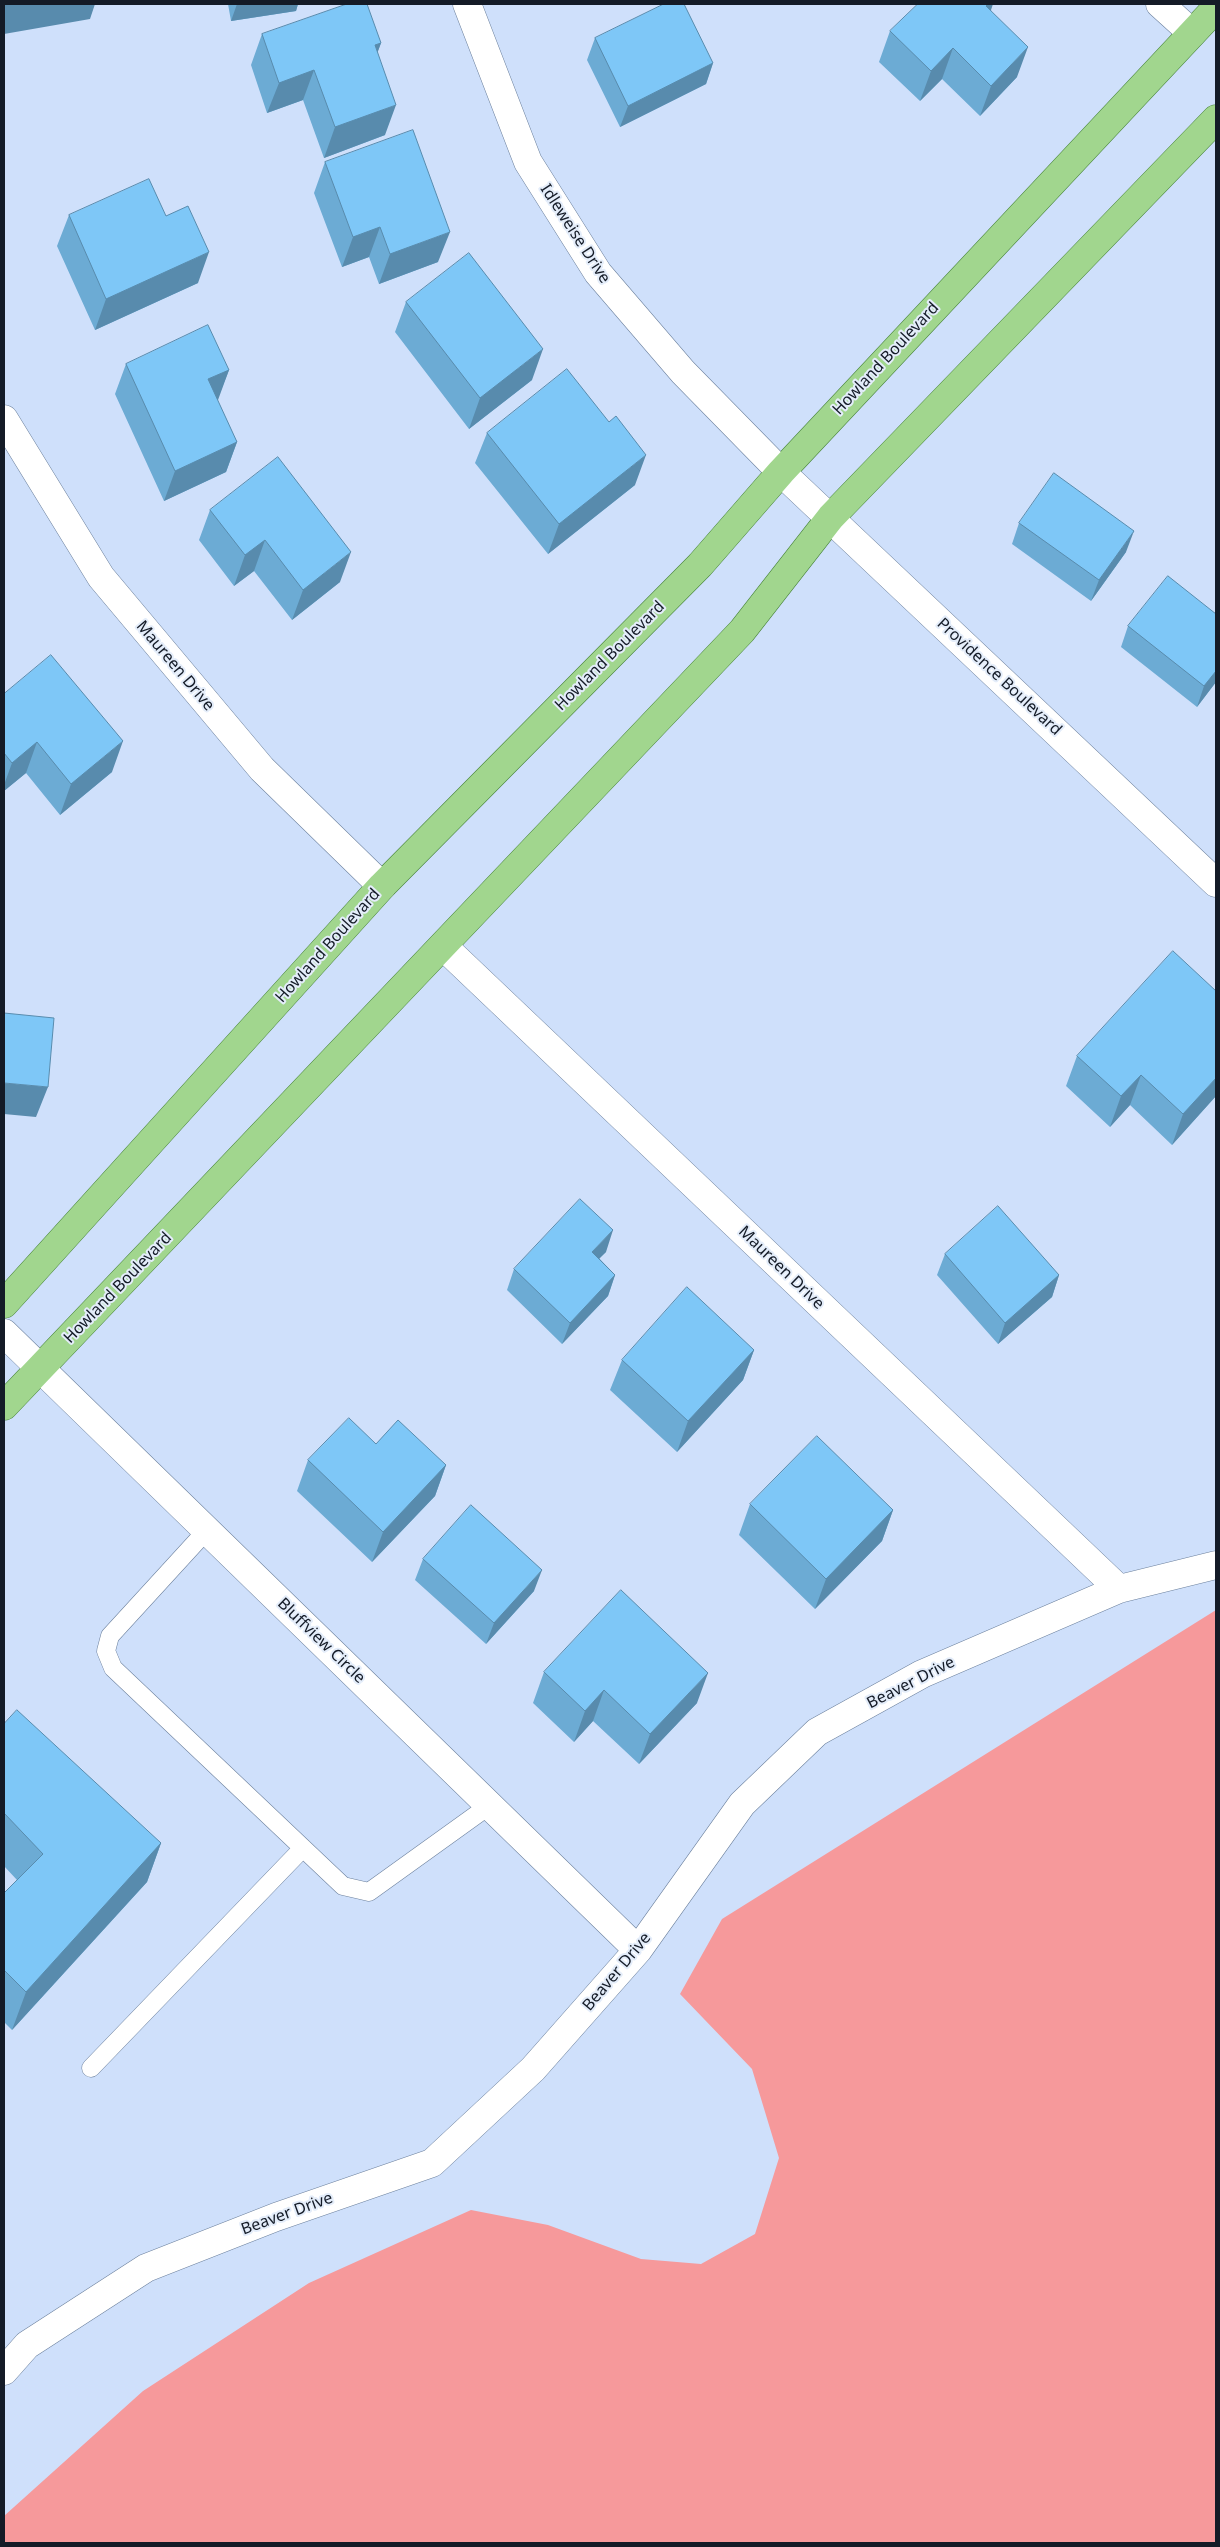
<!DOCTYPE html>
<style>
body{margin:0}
#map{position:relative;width:1220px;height:2547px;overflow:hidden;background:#cfe0fb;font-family:"Noto Sans",sans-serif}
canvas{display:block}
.frame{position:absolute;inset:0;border:5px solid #141b27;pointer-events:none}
</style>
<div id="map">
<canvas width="1220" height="2547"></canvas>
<div class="frame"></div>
</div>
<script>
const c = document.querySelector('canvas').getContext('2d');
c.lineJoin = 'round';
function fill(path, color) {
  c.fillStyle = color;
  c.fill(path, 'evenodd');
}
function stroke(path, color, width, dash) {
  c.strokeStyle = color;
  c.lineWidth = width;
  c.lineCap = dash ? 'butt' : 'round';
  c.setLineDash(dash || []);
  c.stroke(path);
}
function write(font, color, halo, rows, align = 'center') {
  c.font = font + ' "Noto Sans",sans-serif';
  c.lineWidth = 4;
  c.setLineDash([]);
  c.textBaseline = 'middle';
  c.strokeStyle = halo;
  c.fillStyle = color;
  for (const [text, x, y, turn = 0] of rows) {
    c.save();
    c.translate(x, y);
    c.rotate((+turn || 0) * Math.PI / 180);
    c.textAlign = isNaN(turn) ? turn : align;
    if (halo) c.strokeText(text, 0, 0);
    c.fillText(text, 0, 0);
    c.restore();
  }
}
const green = new Path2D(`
 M1216,1610V2543H4V2516L143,2391L309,2283L471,2210L548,2225L641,2259L701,2264L755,2234L779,2158L752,2069L680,1994L722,1919Z`);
const service = new Path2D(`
 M207,1530L110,1636L106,1651L113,1668L343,1886L369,1892L490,1805
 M91,2068L303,1848`);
const minor = new Path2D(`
 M467,4L528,162L598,273L683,372L781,472
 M1160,4L1192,33
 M4,419L101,577L262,769L382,886
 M443,946L1119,1589
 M4,1333L638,1950
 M4,2371L27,2345L146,2268L276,2217L432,2163L533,2069L638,1950L742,1804L817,1732L922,1674L1119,1589L1216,1565`);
const secondary = new Path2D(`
 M781,472L1216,883`);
const primary = new Path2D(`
 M4,1304L382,886L700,565L781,472L1216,8
 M4,1406L742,631L831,517L1216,119`);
const wall = new Path2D(`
 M228,4H298L296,11L231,21Z
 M991,10L1017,77L980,116L942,79L920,101L879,62L890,31Z
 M262,34L381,43L377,53L385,135L324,158L303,100L267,113L251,65Z
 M595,38L713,63L706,84L620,127L587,60Z
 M325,162L438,262L379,284L369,257L342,267L314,193Z
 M69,215L166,216L198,283L95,330L57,246Z
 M406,302L532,380L469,429L395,332Z
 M126,364L229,370L217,400L237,442L226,472L164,501L115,394Z
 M609,422L635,485L548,554L475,463L487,433Z
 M210,510L340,582L292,620L254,571L234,586L199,540Z
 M1019,523L1126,552L1091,601L1012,544Z
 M1216,614V682L1197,707L1121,647L1128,626Z
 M4,694L112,772L60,815L26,773L4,791Z
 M1077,1056L1216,1096L1172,1145L1130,1105L1110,1127L1066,1086Z
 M606,1252L599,1258L615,1275L608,1296L562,1344L507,1290L514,1269Z
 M945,1254L1059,1275L1052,1297L998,1344L937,1275Z
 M754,1350L743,1380L677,1452L610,1390L622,1360Z
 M376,1444L446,1465L435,1496L372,1562L297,1491L308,1460Z
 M750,1504L893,1510L882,1541L815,1609L739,1535Z
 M423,1559L534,1591L486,1644L415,1580Z
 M544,1672L697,1703L639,1764L593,1721L574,1742L533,1703Z
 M4,1724L161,1843L147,1882L12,2030L4,2022V1893L17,1880L4,1866Z`);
const shadedWall = new Path2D(`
 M13,4H95L90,19L4,34V5Z
 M237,4H298L296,11L231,21Z
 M988,4H993L986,25V6Z
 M381,43L370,73L375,45Z
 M1028,47L1017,77L980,116L991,86Z
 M953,48L942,79L920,101L931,71Z
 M713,63L706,84L620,127L628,106Z
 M314,70L303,100L267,113L279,83Z
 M396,105L385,135L324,158L335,127Z
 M380,227L369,257L342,267L353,237Z
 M450,232L438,262L379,284L390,254Z
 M209,252L198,283L95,330L106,299Z
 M543,349L532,380L469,429L480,398Z
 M229,370L218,400L197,410L208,379Z
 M237,442L226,472L164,501L175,471Z
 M646,455L635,485L548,554L559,524Z
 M1134,531L1126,552L1091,601L1099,580Z
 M265,540L254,571L234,586L245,555Z
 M351,552L340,582L292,620L303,590Z
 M1216,671V682L1197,707L1204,686Z
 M123,741L112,772L60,815L71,784Z
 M37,742L26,773L4,791V785L12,763Z
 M1141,1075L1130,1105L1110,1127L1121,1096Z
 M1216,1078V1096L1172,1145L1183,1114Z
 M4,1083L48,1087L36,1117L4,1114Z
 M613,1230L606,1252L585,1273L592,1252Z
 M615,1275L608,1296L562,1344L570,1323Z
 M1059,1275L1052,1297L998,1344L1005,1323Z
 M754,1350L743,1380L677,1452L688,1421Z
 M446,1465L435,1496L372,1562L383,1532Z
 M893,1510L882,1541L815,1609L826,1579Z
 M542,1570L534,1591L486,1644L494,1623Z
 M708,1673L697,1703L639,1764L650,1734Z
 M604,1690L593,1721L574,1742L585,1711Z
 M161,1843L147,1882L12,2030L26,1992Z`);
const building = new Path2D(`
 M347,4H367L381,43L375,45L396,105L335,127L314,70L279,83L262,34Z
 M664,4H684L713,63L628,106L595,38Z
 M918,4H988L986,6L1028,47L991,86L953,48L931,71L890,31Z
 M413,130L450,232L390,254L380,227L353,237L325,162Z
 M149,179L166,216L188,206L209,252L106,299L69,215Z
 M469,253L543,349L480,398L406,302Z
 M208,325L229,370L208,379L237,442L175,471L126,364Z
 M567,369L609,422L616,416L646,455L559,524L487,433Z
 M278,457L351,552L303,590L265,540L245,555L210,510Z
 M1054,473L1134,531L1099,580L1019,523Z
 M1168,576L1216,614V671L1204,686L1128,626Z
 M51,655L123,741L71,784L37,742L12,763L4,753V694Z
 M1173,951L1216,991V1078L1183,1114L1141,1075L1121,1096L1077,1056Z
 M4,1013L54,1018L48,1087L4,1083Z
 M580,1199L613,1230L592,1252L615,1275L570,1323L514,1269Z
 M998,1206L1059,1275L1005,1323L945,1254Z
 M687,1287L754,1350L688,1421L622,1360Z
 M349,1418L376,1444L398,1420L446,1465L383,1532L308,1460Z
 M817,1436L893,1510L826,1579L750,1504Z
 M471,1505L542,1570L494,1623L423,1559Z
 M621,1590L708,1673L650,1734L604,1690L585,1711L544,1672Z
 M17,1710L161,1843L26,1992L4,1970V1893L43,1854L4,1813V1724Z`);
const streetNames = [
 ["Idleweise Drive",575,234,57],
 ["Howland Boulevard",886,359,-47],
 ["Howland Boulevard",610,656,-45],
 ["Maureen Drive",175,666,50],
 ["Providence Boulevard",999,677,43],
 ["Howland Boulevard",328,946,-48],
 ["Maureen Drive",781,1268,44],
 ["Howland Boulevard",118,1288,-46],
 ["Bluffview Circle",321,1641,44],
 ["Beaver Drive",911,1683,-27],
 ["Beaver Drive",617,1972,-50],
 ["Beaver Drive",287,2214,-20]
];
fill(green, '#f6999b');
stroke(service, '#6c809d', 19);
stroke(minor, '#6c809d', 29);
stroke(secondary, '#6c809d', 29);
stroke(primary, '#478339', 29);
stroke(service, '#fff', 18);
stroke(minor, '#fff', 28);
stroke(secondary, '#fff', 28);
stroke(primary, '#a1d68e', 28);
fill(wall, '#6cabd4');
fill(shadedWall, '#588bad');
fill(building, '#7ec7f7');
stroke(building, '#588bad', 1);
write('16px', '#141b27', '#e4edfa', streetNames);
</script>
